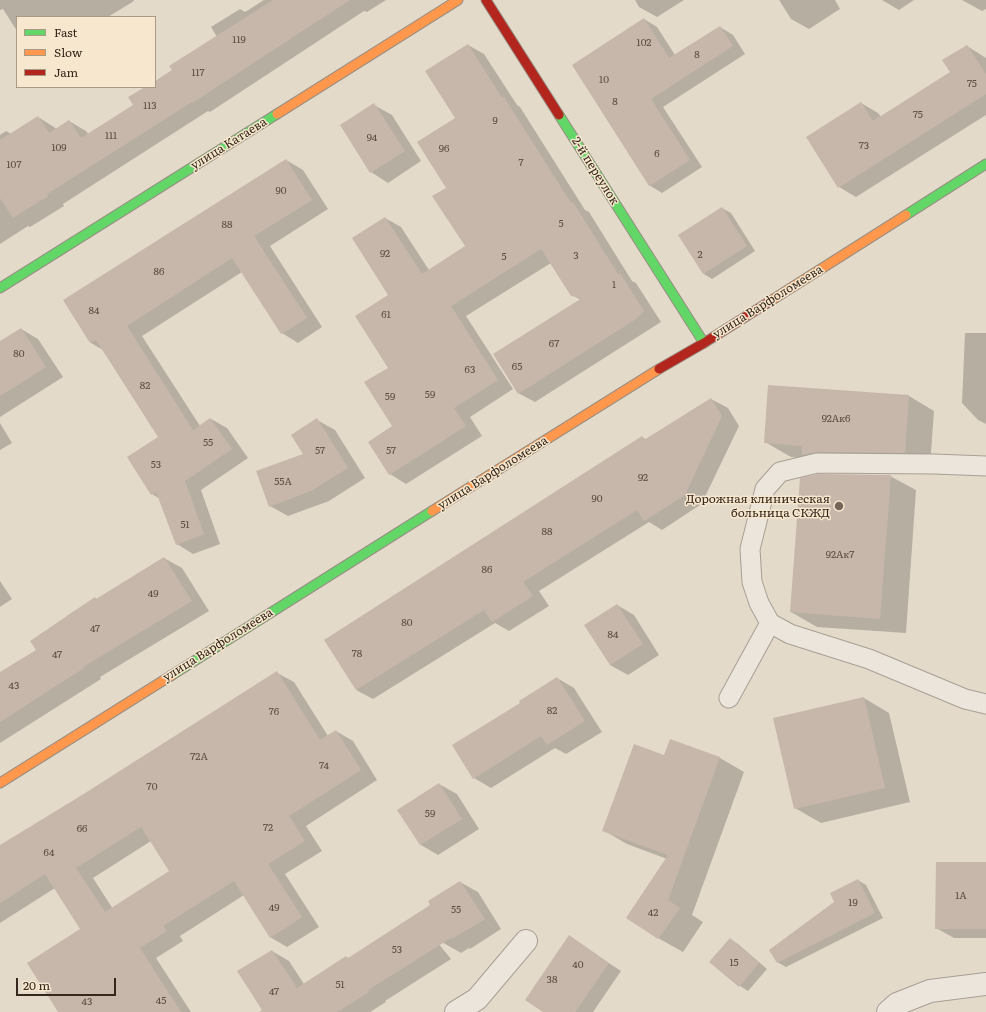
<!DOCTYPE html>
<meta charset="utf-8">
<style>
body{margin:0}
#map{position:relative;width:986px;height:1012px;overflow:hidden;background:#e4daca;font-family:Literata,serif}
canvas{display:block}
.legend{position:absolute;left:16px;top:16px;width:140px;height:72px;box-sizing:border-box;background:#f6e7ce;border:1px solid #a99a87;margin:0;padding:5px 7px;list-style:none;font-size:12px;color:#36271c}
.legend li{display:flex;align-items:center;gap:8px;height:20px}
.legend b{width:20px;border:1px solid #a99a87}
.scale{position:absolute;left:16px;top:978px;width:100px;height:18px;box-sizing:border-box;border:2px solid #36271c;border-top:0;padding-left:5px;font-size:12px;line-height:14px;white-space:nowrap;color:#36271c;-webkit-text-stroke:3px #f6e7ce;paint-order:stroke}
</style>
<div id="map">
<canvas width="986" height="1012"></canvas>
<ul class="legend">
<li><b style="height:5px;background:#63d668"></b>Fast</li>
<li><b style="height:5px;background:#ff974d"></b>Slow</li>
<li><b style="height:5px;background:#b3261e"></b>Jam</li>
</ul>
<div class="scale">20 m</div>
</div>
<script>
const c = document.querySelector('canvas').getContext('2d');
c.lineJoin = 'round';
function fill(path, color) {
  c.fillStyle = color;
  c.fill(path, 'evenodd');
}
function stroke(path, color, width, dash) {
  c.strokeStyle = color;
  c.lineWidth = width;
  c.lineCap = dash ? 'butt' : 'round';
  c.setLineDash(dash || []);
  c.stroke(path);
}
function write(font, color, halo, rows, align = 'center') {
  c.font = font + ' Literata,serif';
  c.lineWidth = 3;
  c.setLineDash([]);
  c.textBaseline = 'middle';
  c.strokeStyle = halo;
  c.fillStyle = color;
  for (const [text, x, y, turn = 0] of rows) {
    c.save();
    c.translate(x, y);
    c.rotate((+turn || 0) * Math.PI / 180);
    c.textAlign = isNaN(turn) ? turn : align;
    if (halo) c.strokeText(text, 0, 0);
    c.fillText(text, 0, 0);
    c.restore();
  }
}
const shadow = new Path2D(`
 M0,0H133L134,1L108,17H17V30L15,28L3,9L0,10Z
 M264,0H386L367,12L364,11L210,112L208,111L63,204L64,206L30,227L28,226L0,244V135L6,131L11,134L38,117L54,127L56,129L69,121L86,131L89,135L135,105L147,87H155V82L173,70L217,37L211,27L240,9L245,12Z
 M635,0H684L657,17L639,7Z
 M779,0H835L840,9L809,29L791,19Z
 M882,0H914L899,10Z
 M962,0H986V9L982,11Z
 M644,19L657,27L675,55L720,27L733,35L745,54L663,107L702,167L662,193L649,185Z
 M468,45L484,54L517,105L520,107L585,210L589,212L632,281L636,283L661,322L535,402L518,393L581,300L572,295L551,263L466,316L513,389L470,417L482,436L406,484L390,474L394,427L390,368V295L385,218L401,227L429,270L466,247L447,188Z
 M967,46L986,58V115L856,197L839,187L861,103L878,113L881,117L951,72Z
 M374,105L392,115L421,161L388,183L371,172Z
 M286,160L303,170L328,209L270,246L322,327L298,343L282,333L242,272L142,336L200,426L211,419L227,428L248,458L201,490L220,544L193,554L177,544L160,499L152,494L159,438L103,350L91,343L64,301Z
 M722,208L731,213L755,251L712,279L704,274Z
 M21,329L38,339L63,377L0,417V342Z
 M965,333H986V424L978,420L962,403Z
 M909,396L934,411L930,467L791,457L765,442Z
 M711,399L728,408L739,426L702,503L700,505L662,530L649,522L539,591L549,606L509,631L495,623L373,699L356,690L642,437L647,440Z
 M317,420L335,430L365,478L329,501L288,516L270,506L304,454Z
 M0,423L12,443L0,450Z
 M890,476L916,490L906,633L817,627L791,612Z
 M164,558L182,568L209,611L100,677L101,679L0,743V674L37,650L68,618L67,616L95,598L98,600Z
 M0,581L12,599L0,607Z
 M617,605L634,615L659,655L628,675L610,665Z
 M277,673L294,682L328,736L336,731L353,741L377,780L306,826L322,851L285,874L319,927L287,947L270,937L244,895L180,936L183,941L156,958L191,1012H59L81,929L55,888L0,923V846L82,796ZM151,841L171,872L113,909L93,878Z
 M557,678L574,688L602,732L566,754L555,748L491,788L474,778L522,703Z
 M864,698L889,713L910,802L821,823L795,808Z
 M671,740L720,758L744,772L692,915L703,922L683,952L658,938L667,859L627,844L603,830L664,757Z
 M439,784L457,794L479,829L438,855L421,845L399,810Z
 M986,863V938H954L936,928Z
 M858,880L866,885L883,918L786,967L777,962Z
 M460,882L478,892L501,929L470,949L469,948L461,953L433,937L451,959L385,1001L386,1002L370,1012H264L272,951L289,961L304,984L349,959L432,906Z
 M569,937L621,971L593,1012H545Z
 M730,939L738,944L767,969L748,991L740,986L711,962Z`);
const building = new Path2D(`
 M273,0H350L192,103V102L47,194L48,196L13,218L0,198V140L38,116L49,133L69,120L81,138L133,105L128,97L145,87H155V81L172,70L169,66Z
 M644,18L669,58L720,26L733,46L651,99L690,160L649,186L572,65Z
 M468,44L502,98L504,97L571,203L573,202L618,274L620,273L644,311L636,319L518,394L493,354L582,298L571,296L541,249L451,306L498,380L454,408L466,426L389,475L368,442L392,426L364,382L388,368L355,316L388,295L352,238L385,217L422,274L465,246L432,196L446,188L417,142L455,118L425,71Z
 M967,45L986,74V94L838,188L806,137L861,102L873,121L950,72L942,60Z
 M374,103L405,151L370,173L340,125Z
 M286,159L312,200L254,236L307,318L281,334L232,258L127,326L193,430L210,418L232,449L185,481L204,534L176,545L156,492L151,495L127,457L158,437L96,340L90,343L63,300Z
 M722,207L747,246L703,274L678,235Z
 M21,328L46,367L0,396V341Z
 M768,385L909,395L905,453L817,452L802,455V446L764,443Z
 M711,398L722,416L685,495L644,521L637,510L523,582L533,596L492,622L484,610L356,690L324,640L642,436L644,440Z
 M317,418L348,468L311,491L269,507L256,471L303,454L291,435Z
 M818,474L891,475L880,619L790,612L800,478Z
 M164,557L192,601L83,667L84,668L0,722V672L36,650L30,641L95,597L96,599Z
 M617,604L643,644L610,665L584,625Z
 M277,671L320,740L336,730L361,770L289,816L305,841L268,864L302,917L270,938L234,881L163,926L167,931L140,948L181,1012H58L27,963L80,929L45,874L0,903V845L82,795ZM141,827L169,871L105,912L76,868Z
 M557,677L585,721L547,745L541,736L473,779L452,745L520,703L519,701Z
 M864,697L885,788L794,809L773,718Z
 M670,739L720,757L668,900L680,908L658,939L626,918L668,855L602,831L634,744L664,755Z
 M439,783L462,819L420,845L397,810Z
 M936,862H986V929H935Z
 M858,879L875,913L777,963L769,950L834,902L830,893Z
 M460,881L485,919L452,939L451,938L368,990L369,992L337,1012H259L262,1010L237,971L272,950L297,988L346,956L348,958L430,905L428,901Z
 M569,935L609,963L575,1012H543L525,1000Z
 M730,938L759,963L739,987L709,962Z`);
const lane = new Path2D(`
 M986,466L934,464L817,463L780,472L765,489L750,549L752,582L759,603L770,623L790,634L869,659L965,699L986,704
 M729,698L770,623`);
const street = new Path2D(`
 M456,1012L477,999L526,941
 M888,1012L897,1004L930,991L986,984`);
const fast = new Path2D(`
 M559,115L704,343
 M906,215L986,164
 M0,288L277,114
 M172,675L432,511`);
const slow = new Path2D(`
 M277,114L458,0
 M772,300L906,215
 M432,511L659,369
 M0,783L172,675`);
const jam = new Path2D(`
 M486,0L559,115
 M659,369L704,343L772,300`);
const markers = [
 [839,506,5,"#736659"]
];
const numberNames = [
 ["119",239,40],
 ["102",644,43],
 ["8",697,55],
 ["117",198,73],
 ["10",604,80],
 ["75",972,84],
 ["8",615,102],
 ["113",150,106],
 ["75",918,115],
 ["9",495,121],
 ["111",111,136],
 ["94",372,138],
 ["73",864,146],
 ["109",59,148],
 ["96",444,149],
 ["6",657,154],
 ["7",521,163],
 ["107",14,165],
 ["90",281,191],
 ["5",561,224],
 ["88",227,225],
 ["92",385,254],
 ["2",700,255],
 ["3",576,256],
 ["5",504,257],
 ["86",159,272],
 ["1",614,285],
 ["84",94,311],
 ["61",386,315],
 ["67",554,344],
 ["80",19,354],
 ["65",517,367],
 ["63",470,370],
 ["82",145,386],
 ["59",430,395],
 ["59",390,397],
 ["92Ак6",836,419],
 ["55",208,443],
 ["57",320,451],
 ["57",391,451],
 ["53",156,465],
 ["92",643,478],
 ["55А",283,482],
 ["90",597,499],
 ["51",185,525],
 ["88",547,532],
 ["92Ак7",840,555],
 ["86",487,570],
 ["49",153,594],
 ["80",407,623],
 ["47",95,629],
 ["84",613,635],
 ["78",357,654],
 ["47",57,655],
 ["43",14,686],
 ["82",552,711],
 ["76",274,712],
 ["72А",199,757],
 ["74",324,766],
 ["70",152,787],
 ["59",430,814],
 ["72",268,828],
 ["66",82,829],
 ["64",49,853],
 ["1А",961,896],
 ["19",853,903],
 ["49",274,908],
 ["55",456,910],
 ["42",653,913],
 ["53",397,950],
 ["15",734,963],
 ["40",578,965],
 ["38",552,980],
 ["51",340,985],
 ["47",274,992],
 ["45",161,1001],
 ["43",87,1002]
];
const streetNames = [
 ["улица Катаева",229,144,-32],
 ["2-й переулок",595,171,58],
 ["улица Варфоломеева",768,302,-32],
 ["улица Варфоломеева",493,473,-32],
 ["улица Варфоломеева",218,645,-32]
];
const poiNames = [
 ["Дорожная клиническая",830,499],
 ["больница СКЖД",830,513]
];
fill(shadow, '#0003');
fill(building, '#c7b7ab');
stroke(lane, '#a89f94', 21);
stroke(street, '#a89f94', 24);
stroke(fast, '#988e83', 11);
stroke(slow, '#988e83', 11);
stroke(jam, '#988e83', 11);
stroke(lane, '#ebe5dc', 19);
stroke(street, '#ebe5dc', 22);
stroke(fast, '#63d668', 9);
stroke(slow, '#ff974d', 9);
stroke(jam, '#b3261e', 9);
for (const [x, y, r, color] of markers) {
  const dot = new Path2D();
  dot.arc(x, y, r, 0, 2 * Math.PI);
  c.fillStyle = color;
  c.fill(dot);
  stroke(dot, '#f6e7ce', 1.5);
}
write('10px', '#5a4b40', null, numberNames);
write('12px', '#36271c', '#f6e7ce', streetNames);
write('12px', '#36271c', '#f6e7ce', poiNames, 'right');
</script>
